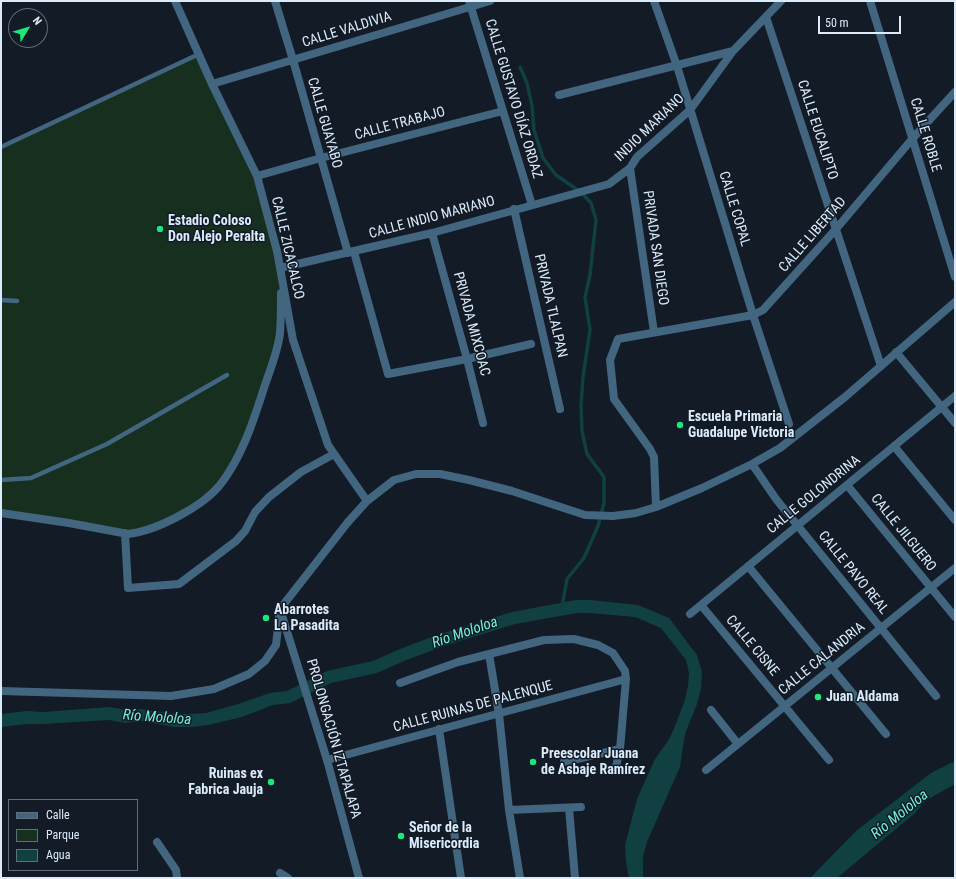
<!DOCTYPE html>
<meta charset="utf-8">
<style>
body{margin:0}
#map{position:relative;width:956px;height:879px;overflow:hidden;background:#121b26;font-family:"Roboto Condensed",sans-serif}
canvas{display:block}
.frame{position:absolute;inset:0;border:2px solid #dbebfb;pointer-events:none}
.legend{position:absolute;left:8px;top:799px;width:130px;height:72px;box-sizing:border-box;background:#121b26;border:1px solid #626e7b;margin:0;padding:5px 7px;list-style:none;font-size:12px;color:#dbebfb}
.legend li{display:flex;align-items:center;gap:8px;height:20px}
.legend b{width:20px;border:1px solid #626e7b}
.north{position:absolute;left:8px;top:8px;width:40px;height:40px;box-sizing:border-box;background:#121b26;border:1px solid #626e7b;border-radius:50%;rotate:52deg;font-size:11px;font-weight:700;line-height:16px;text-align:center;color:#dbebfb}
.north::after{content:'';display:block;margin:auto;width:14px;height:18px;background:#1be77d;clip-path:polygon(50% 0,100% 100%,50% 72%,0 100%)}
.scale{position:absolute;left:818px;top:16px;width:83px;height:18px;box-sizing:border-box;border:2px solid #dbebfb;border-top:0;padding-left:5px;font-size:12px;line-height:14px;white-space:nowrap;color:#dbebfb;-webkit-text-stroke:3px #121b26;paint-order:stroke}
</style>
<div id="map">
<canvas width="956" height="879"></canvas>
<div class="frame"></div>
<ul class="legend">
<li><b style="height:5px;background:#426680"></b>Calle</li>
<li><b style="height:11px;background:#162f1f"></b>Parque</li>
<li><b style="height:11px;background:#104041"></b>Agua</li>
</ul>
<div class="north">N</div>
<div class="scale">50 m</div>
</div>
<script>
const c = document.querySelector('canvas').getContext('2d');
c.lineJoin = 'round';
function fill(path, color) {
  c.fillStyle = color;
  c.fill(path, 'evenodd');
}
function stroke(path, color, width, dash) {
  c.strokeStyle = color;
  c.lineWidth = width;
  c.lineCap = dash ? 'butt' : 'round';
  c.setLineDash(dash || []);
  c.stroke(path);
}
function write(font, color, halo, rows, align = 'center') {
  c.font = font + ' "Roboto Condensed",sans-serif';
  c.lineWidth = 3;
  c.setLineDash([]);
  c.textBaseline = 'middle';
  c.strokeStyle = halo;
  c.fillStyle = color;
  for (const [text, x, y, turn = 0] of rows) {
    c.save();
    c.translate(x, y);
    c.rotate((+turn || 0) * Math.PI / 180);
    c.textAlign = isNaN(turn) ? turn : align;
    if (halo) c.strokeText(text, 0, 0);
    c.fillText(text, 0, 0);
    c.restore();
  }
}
const green = new Path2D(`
 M199,54L257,176L281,272L280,333L235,463L204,500L137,533L1,513V147Z`);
const water = new Path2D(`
 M576,600H591L638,605L669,618L697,655L702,672L701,688L697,704L685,734L680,767L647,842L643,857V878H629L626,862L625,845L637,799L655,759L668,741L673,731L685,700L688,686L689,673L686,660L661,628L635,617L590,613H577L515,624L441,647L404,661L377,673L331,683L290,703L273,705L242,717L208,725L192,727H174L141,721L125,723L109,720L43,724H27L1,727V714L27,711L43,712L110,707L126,710L141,709L176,714H191L206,713L238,704L270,693L287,691L327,671L373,661L400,649L437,635L512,612Z
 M955,761V784L925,801L915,813L837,878H810L856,831L931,773Z`);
const stream = new Path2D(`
 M520,67L527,83L532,106L534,130L543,158L556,175L582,193L591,203L596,220L590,275L585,297L590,330L583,377L581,405L582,431L587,454L604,477V503L598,526L584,558L567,579L563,601L564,606`);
const service = new Path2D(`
 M1,147L199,54
 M1,300L17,301
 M1,480L31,478L107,444L227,375`);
const minor = new Path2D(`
 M175,1L212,84L257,176L277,251L293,340L328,445L367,501
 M275,1L293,60L348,253
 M469,1L532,205
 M654,1L677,66L753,315L789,424
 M870,1L955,277
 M766,17L881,366
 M212,84L490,1
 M559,95L733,51L781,1
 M630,168L654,332
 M257,176L321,158L503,111
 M514,209L560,409
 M432,233L467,359L483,423
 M354,252L388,374L467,359L531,344
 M280,268L432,233L609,184L630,168L637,157L690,110L733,51
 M896,352L955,423
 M894,446L955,520
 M752,464L776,499L936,696
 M847,485L955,617
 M656,507L654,457L650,449L614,399L610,360L618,339L753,315L763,310L836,229L913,138L955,92
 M1,513L69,523L128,534C156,531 202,507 220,485C242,457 253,422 264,388C270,370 278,351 280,333C281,320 281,306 281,293
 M348,522L367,501L394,480L416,474H440L469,480L512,491L585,515L613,516L636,513L656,507L702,488L752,464L780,448L845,397L955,302
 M125,533L128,588L179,584L236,541L245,531L255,512L269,497L301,472L334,454
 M748,566L886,734
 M701,605L829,760
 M690,614L955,396
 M489,654L499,714L509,810L520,878
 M400,683L458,662L544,640L574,639L598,645L613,653L625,671L626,679L620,749L615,771
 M1,691L171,696L214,689L249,674L265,661L276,645L280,609
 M711,710L738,744
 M439,729L461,878
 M327,760L626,679
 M564,762L620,749
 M706,770L955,568
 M569,808L575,878
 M509,810L581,807
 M157,842L176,870L177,878
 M280,873L288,878`);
const tertiary = new Path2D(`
 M348,522L280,609L327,760L359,878`);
const markers = [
 [160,229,4,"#1be77d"],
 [680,425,4,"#1be77d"],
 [266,618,4,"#1be77d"],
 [818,697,4,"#1be77d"],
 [533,762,4,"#1be77d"],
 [271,782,4,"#1be77d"],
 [401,836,4,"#1be77d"]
];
const streetNames = [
 ["CALLE VALDIVIA",347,30,-17],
 ["CALLE GUSTAVO DÍAZ ORDAZ",513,99,73],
 ["CALLE GUAYABO",324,123,74],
 ["CALLE TRABAJO",400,124,-15],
 ["INDIO MARIANO",650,128,-44],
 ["CALLE EUCALIPTO",817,130,72],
 ["CALLE ROBLE",925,135,73],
 ["CALLE COPAL",734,209,73],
 ["CALLE INDIO MARIANO",432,218,-15],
 ["CALLE LIBERTAD",813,235,-49],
 ["CALLE ZICACALCO",287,248,77],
 ["PRIVADA SAN DIEGO",655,248,82],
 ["PRIVADA TLALPAN",550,306,77],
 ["PRIVADA MIXCOAC",471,324,75],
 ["CALLE GOLONDRINA",814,495,-39],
 ["CALLE JILGUERO",903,533,51],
 ["CALLE PAVO REAL",853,573,51],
 ["CALLE CISNE",752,646,50],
 ["CALLE CALANDRIA",822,659,-39],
 ["CALLE RUINAS DE PALENQUE",473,707,-15],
 ["PROLONGACIÓN IZTAPALAPA",333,739,74]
];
const poiNames = [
 ["Estadio Coloso",168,221],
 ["Don Alejo Peralta",168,237],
 ["Escuela Primaria",688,417],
 ["Guadalupe Victoria",688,433],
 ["Abarrotes",274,610],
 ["La Pasadita",274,626],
 ["Juan Aldama",826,697],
 ["Preescolar Juana",541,754],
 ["de Asbaje Ramírez",541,770],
 ["Ruinas ex",263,774,"right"],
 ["Fabrica Jauja",263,790,"right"],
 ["Señor de la",409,828],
 ["Misericordia",409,844]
];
const waterNames = [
 ["Río Mololoa",465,633,-19],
 ["Río Mololoa",157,718,4],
 ["Río Mololoa",900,815,-39]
];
fill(green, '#162f1f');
fill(water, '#104041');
stroke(stream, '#104041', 3.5);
stroke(service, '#426680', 4.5);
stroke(minor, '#426680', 8);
stroke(tertiary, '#426680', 8);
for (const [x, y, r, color] of markers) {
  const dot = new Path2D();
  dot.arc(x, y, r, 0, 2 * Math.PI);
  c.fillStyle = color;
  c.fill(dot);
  stroke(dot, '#121b26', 1.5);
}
write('14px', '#dbebfb', '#121b26', streetNames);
write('bold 14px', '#dbebfb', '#121b26', poiNames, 'left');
write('italic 15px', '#74f0dd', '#121b26', waterNames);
</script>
